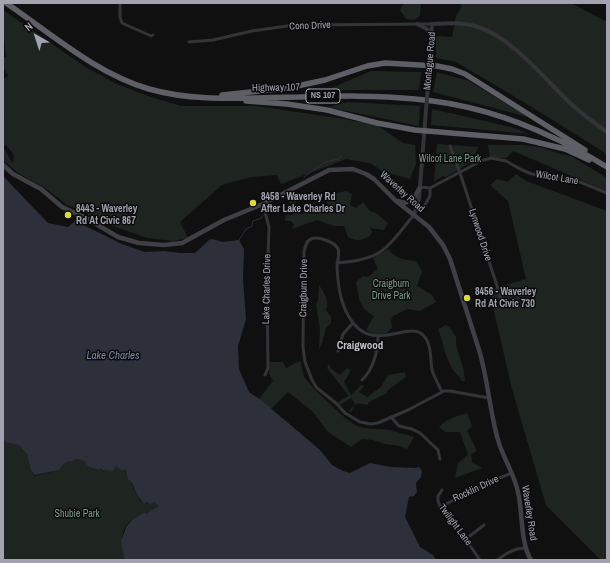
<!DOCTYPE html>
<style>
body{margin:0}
#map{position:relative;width:610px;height:563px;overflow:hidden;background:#101011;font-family:"Archivo Narrow",sans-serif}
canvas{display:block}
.frame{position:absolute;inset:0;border:4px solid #a2a2b0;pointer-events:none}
.north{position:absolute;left:16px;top:16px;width:40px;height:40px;-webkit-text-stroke:3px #0b0b0c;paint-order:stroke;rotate:321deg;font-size:11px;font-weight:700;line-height:16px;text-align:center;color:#a2a2b0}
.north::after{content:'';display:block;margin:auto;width:14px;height:18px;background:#a2a2b0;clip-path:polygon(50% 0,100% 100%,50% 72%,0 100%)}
</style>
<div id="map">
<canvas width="610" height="563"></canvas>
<div class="frame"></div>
<div class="north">N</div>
</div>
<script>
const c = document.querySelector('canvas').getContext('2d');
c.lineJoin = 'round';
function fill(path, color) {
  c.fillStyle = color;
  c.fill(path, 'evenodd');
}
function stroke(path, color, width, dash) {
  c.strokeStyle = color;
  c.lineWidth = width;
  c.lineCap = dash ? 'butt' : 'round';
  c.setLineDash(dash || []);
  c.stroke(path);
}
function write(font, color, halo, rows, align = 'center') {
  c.font = font + ' "Archivo Narrow",sans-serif';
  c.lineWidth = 3;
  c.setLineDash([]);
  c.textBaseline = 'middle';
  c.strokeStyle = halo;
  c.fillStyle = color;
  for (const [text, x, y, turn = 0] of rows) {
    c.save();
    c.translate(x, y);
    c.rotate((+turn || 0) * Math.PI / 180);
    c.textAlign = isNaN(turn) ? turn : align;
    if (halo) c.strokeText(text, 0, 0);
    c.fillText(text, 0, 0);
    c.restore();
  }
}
const green = new Path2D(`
 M404,3H421L420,16L414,20L406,19L400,10Z
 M459,3H571L607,22V154L522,101L456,62L436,58V36L452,37L456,16L462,6Z
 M3,10L87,68L119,85L151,97L181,106H256L338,118L377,125L403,143L415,145L416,164L410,179L382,171L370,163L346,159L281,184L277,175L251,177L222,185L180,222L188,238L173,241L147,238L96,220L83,211L67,205L47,189L18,173L3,160V148C8,152 8,159 13,163L14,155L6,145L3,146V120L5,119L3,117V79L8,76L3,67V57H6L3,26Z
 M371,71L421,72L419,90H327Z
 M437,72L469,81L528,117L433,92Z
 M348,102L420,106L419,126L328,107Z
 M432,109L511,127L530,134L431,125Z
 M437,144L479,147L470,163L446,177L443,176L434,181Z
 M488,145H524L540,147L560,154L571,156L607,178V191L513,151L506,158H490Z
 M516,174L526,181L607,211V560H601L546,505L512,389L489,290L526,279L508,201L490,185L497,179L508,182Z
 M347,191L352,194L350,205L356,208L363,202L370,211L376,213L388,223L384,230L370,228L372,232L370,236C361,241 356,241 348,237L344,226H334L317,220L292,229L294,225L291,221H285L286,215H293L289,201L295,197L296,213L303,214L306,210L310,207L315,212L328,205L324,195Z
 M388,249C396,259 404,260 416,261L422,271L417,286L431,294L436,302L420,311L408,309L393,316L391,320L392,328C384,336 376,337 366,330L374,316C358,307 359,298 356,282L363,276L368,277L378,269L373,258Z
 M319,285C324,292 330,302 326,310L331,317V323L326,328L324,337L323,336V341L319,350L320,329L316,304L318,300Z
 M446,325L450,328L456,337V345L463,367L465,381H462C459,376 453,371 451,366C444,354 443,341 438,329Z
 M300,361L304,377L318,393L345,418L355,425L364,428L390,430L414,437L407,449L400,446L385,444L373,440L362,439L351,447L328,432L313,412L288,392L271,409L259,399L273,381L269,374L270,362H283L286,368Z
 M330,363V368L340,375L347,368L351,370L344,382L351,395L361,385L364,386L359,392L367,397L381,387L388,375L405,372L406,377L389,389L387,391V393L369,402L367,405L358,403L354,406L352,411L348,412L355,404L351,398L340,405L338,402L349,396L327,368Z
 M467,413L472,426L467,431L477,451L471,454L472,462L482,468L455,478L458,463L468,455L460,432H445L439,427C447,419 456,416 467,413Z
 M3,440L7,443L19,445C22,449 25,452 28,455L27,456L31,472L35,476L59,470L66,462L74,460V459L85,461C86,468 93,468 99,470L101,468L102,470L113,471L116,466L122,471L126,470L128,481L130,480L134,483L132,484L140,501L150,504L154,502L159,506L146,514C143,513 142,515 138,516C118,526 121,542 126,560H3Z`);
const water = new Path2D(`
 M3,176L48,223L68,227L75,221L122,244L145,252L164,251L180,253H195L209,240L212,239L223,242L239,240L244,249L243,279L246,319L238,346L239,369L249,392L261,400L320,450L332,465L343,471L350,473L370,463L391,467L416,468L419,467L422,471L421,477L416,483L417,492L414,496L409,497L405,517L420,547L433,555L436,560H125L121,542L126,527L133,519L144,513L146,514L159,506L154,502L150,504L145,502V504C135,497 136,487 130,480L128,481L126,470L122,471L116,466L113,471L102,470L101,468L99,470C93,468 86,468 85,461L75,459L74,461L66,462L59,470L35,475L31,471L27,456L28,455C25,452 22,449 19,445L7,443L3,440Z`);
const stream = new Path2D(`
 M304,177L325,162L339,159L342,155
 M239,240L246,229L252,226L253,221L261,218L264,215`);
const minor = new Path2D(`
 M120,3V17L122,23L151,36L153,35
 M189,42L213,40L252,31L294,25L432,24
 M450,146L460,173L501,298
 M420,187L430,188L481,161L491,158L506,161L522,170L532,174L580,182L607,193
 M263,204L269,227L267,289L268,368L265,375
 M422,210L430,196V188
 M337,263C351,262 368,260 380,252C393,244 403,227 414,215
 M338,351L343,334L353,323
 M362,380C373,370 378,351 378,337
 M442,392C439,385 434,377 432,370C430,358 432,344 423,335C407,320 372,356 349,317C340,302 338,285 337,267C337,261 340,255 338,249C335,242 318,236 311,239C306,241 305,247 304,252L303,347L305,362L312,380L317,388L337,404L345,413L360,422L371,424L378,423L408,410L444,391H450L489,398
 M391,417L399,426L412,429L420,433L438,450L440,459
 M442,490L438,496V501L440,506L462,534L480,560
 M440,507L494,480L512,473
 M466,539L484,525
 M497,560C507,553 514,548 526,548`);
const tertiary = new Path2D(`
 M417,24L427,29L432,38
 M428,86L432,24C448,23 463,22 478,27C511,37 544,78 569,102C581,113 594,123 607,132
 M414,215L419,199L426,110`);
const secondary = new Path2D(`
 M3,165L13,174L41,189L62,207L86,218L118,237L139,243L164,245L182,243L224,220L263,204L329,170L353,169L366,174L374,179L396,201L429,227L443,245L450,259L480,353C488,382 490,412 498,440C503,458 514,473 518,492C523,513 520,542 531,560
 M398,201L404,203L413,200L419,189`);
const motorway = new Path2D(`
 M6,3C52,34 95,73 149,89C198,103 249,97 299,97C338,96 376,95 415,99C463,103 513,118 556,139C574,147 590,157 607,167
 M222,95L288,88L325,80L367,66L385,63L437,66L452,69L465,74L585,150
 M246,101L287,104L327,110L377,123L415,130L523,139L565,149L589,160`);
const tertiaryBridge = new Path2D(`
 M426,110L428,86`);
const markers = [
 [253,203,4,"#dcd83c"],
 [68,215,4,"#dcd83c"],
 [467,298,4,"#dcd83c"]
];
const shields = [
 [323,96,34]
];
const shieldNames = [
 ["NS 107",323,96]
];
const streetNames = [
 ["Cono Drive",310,26,-2],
 ["Montague Road",430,61,-85],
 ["Highway 107",276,88,-1],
 ["Wilcot Lane",557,178,10],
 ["Waverley Road",402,192,42],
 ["Lynwood Drive",480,235,72],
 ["Craigburn Drive",304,288,-89],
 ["Lake Charles Drive",267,289,-89],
 ["Rocklin Drive",476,489,-25],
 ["Waverley Road",529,513,81],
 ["Twilight Lane",455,525,53]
];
const parkNames = [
 ["Wilcot Lane Park",450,159],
 ["Craigburn",391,284],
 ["Drive Park",391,296],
 ["Shubie Park",77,514]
];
const poiNames = [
 ["8458 - Waverley Rd",261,197],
 ["After Lake Charles Dr",261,209],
 ["8443 - Waverley",76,209],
 ["Rd At Civic 867",76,221],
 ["8456 - Waverley",475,292],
 ["Rd At Civic 730",475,304]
];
const neighbourhoodNames = [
 ["Craigwood",360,346]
];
const waterNames = [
 ["Lake Charles",113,356]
];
fill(green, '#1e2521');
fill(water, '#2d303a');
stroke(stream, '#2d303a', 1);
stroke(minor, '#343337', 3);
stroke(tertiary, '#343337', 4);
stroke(secondary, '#403f45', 4.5);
stroke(motorway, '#5e5e66', 5.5);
stroke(tertiaryBridge, '#343337', 4);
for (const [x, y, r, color] of markers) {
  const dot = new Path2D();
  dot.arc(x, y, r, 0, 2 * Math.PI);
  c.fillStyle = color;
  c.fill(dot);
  stroke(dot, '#0b0b0c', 1.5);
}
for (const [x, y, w] of shields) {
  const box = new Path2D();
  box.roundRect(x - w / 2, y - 7, w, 14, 3);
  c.fillStyle = '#0b0b0c';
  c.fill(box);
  stroke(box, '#a2a2b0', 1);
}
write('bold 9px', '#a2a2b0', null, shieldNames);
write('10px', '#a2a2b0', '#0b0b0c', streetNames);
write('10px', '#7b9986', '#0b0b0c', parkNames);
write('bold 10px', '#a2a2b0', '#0b0b0c', poiNames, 'left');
write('bold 11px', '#c3c3cd', '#0b0b0c', neighbourhoodNames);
write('italic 11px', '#7c86a8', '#0b0b0c', waterNames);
</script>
